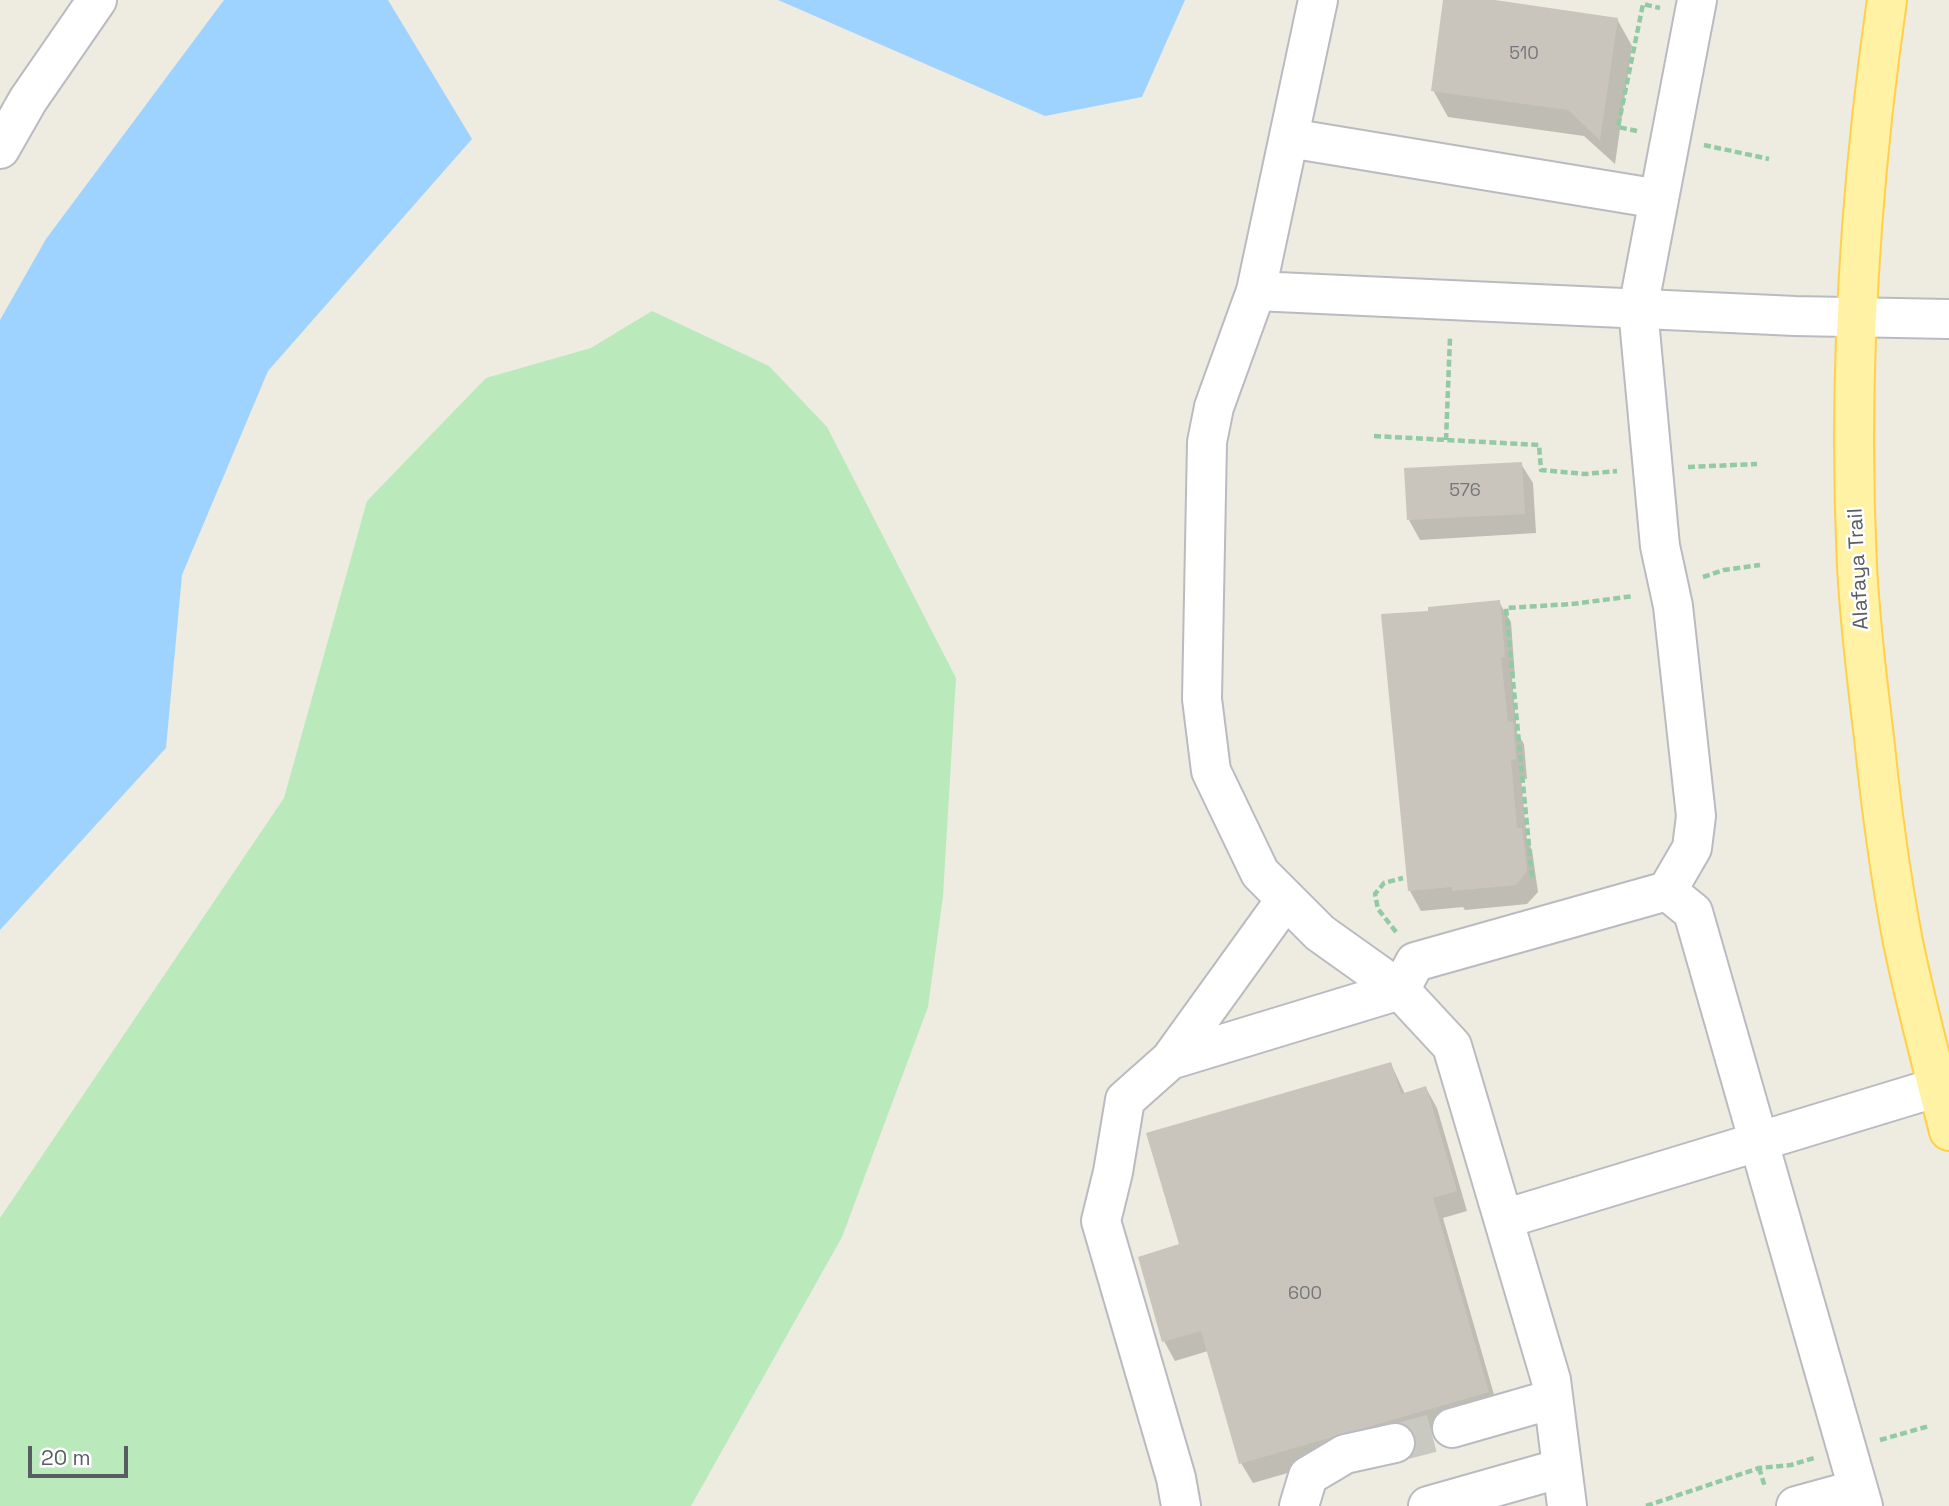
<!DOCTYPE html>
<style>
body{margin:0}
#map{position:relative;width:1949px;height:1506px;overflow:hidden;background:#eeebe0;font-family:"Space Grotesk",sans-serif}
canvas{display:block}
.scale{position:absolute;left:28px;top:1446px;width:100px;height:32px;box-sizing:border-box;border:4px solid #595d63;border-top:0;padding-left:9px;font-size:21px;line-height:24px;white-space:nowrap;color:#595d63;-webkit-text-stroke:5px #fff;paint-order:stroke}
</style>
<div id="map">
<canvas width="1949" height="1506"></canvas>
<div class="scale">20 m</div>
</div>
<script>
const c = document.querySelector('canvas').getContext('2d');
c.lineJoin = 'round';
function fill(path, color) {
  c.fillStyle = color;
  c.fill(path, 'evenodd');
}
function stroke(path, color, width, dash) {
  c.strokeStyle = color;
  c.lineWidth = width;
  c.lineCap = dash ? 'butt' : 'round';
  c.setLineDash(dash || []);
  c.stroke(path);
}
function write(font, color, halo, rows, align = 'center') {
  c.font = font + ' "Space Grotesk",sans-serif';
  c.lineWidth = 5;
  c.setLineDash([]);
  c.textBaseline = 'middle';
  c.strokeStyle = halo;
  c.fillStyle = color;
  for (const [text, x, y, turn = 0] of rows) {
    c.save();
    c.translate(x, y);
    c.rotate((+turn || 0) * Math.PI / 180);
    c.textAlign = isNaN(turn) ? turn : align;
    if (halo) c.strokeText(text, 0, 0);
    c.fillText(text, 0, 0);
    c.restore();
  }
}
const green = new Path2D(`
 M652,311L769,366L827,427L956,678L943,896L928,1007L842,1237L691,1506H0V1218L284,798L367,501L486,378L591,348Z`);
const water = new Path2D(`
 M224,0H388L472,139L268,371L182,575L166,748L0,930V320L46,239Z
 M778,0H1185L1142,97L1045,116Z`);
const shadow = new Path2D(`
 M1445,0H1482L1617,19L1632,46L1615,164L1584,136L1448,117L1433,90Z
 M1521,464L1533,483L1536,533L1420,540L1409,520Z
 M1499,602L1511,622L1515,677L1512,678L1517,733L1524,744L1527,779H1521L1527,840L1532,850L1538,892L1527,904L1465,910L1463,907L1421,911L1410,891L1430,613Z
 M1391,1064L1405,1094L1426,1088L1437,1108L1467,1211L1443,1218L1499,1412L1253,1483L1241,1463L1208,1351L1175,1361L1164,1341L1181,1246Z`);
const building = new Path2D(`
 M1443,0H1495L1618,18L1600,140L1568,110L1431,91Z
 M1522,462L1525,514L1407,520L1404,468Z
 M1500,600L1505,657L1501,658L1508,722H1513L1516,759L1511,760L1517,828H1522L1527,871L1516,885L1452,891V887L1408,891L1381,614L1428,611V607Z
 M1391,1062L1401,1094L1426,1086L1457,1191L1433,1198L1489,1392L1239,1464L1201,1331L1162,1342L1138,1257L1179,1244L1146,1133Z`);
const minorTunnel = new Path2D(`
 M1395,1443L1452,1428`);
const path = new Path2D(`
 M1637,131L1618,127L1643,4L1660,8
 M1704,145L1769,159
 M1374,436L1539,445L1541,470L1585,474L1617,471
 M1446,440L1450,338
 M1688,467L1757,464
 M1703,577L1724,570L1760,565
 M1532,877L1506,608L1572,604L1634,596
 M1396,932L1378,909L1375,894L1384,883L1403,878
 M1880,1440L1929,1426
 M1759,1468L1765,1487
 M1646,1506L1759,1468L1791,1465L1814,1458`);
const minor = new Path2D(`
 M1318,0L1256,291L1214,407L1207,442L1202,699L1211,771L1260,873L1320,933L1400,990L1452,1046L1551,1380L1567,1506
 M1289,138L1659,199
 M0,149L28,100L97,0
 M1256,291L1795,316L1949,319
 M1667,891L1693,912L1863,1506
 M1170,1060L1286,899
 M1504,1219L1938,1087
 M1452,1428L1553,1399
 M1181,1506L1176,1478L1101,1221L1113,1172L1125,1100L1170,1060L1400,990L1415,962L1667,891L1692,848L1696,816L1673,606L1660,546L1638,309L1697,0
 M1299,1506L1308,1476L1345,1454L1395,1443
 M1428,1506L1562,1468
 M1796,1506L1858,1489`);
const major = new Path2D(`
 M1887,0C1860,187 1848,377 1857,566C1860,623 1867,681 1874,737C1881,806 1890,874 1903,942C1916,1005 1933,1068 1949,1131`);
const numberNames = [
 ["510",1524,54],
 ["576",1465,491],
 ["600",1305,1294]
];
const streetNames = [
 ["Alafaya Trail",1859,569,-93]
];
fill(green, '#bae9bb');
fill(water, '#9fd3ff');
fill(shadow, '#0003');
fill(building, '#c9c5bd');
stroke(minorTunnel, '#c9c8c1', 38, [38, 19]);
stroke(minor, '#b9bbc1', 42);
stroke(major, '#ffd048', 42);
stroke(path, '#92caa4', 4.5, [7, 3.5]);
stroke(minor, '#fff', 38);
stroke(major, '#fff2a4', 38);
write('18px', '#75777a', null, numberNames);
write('21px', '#595d63', '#fff', streetNames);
</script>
